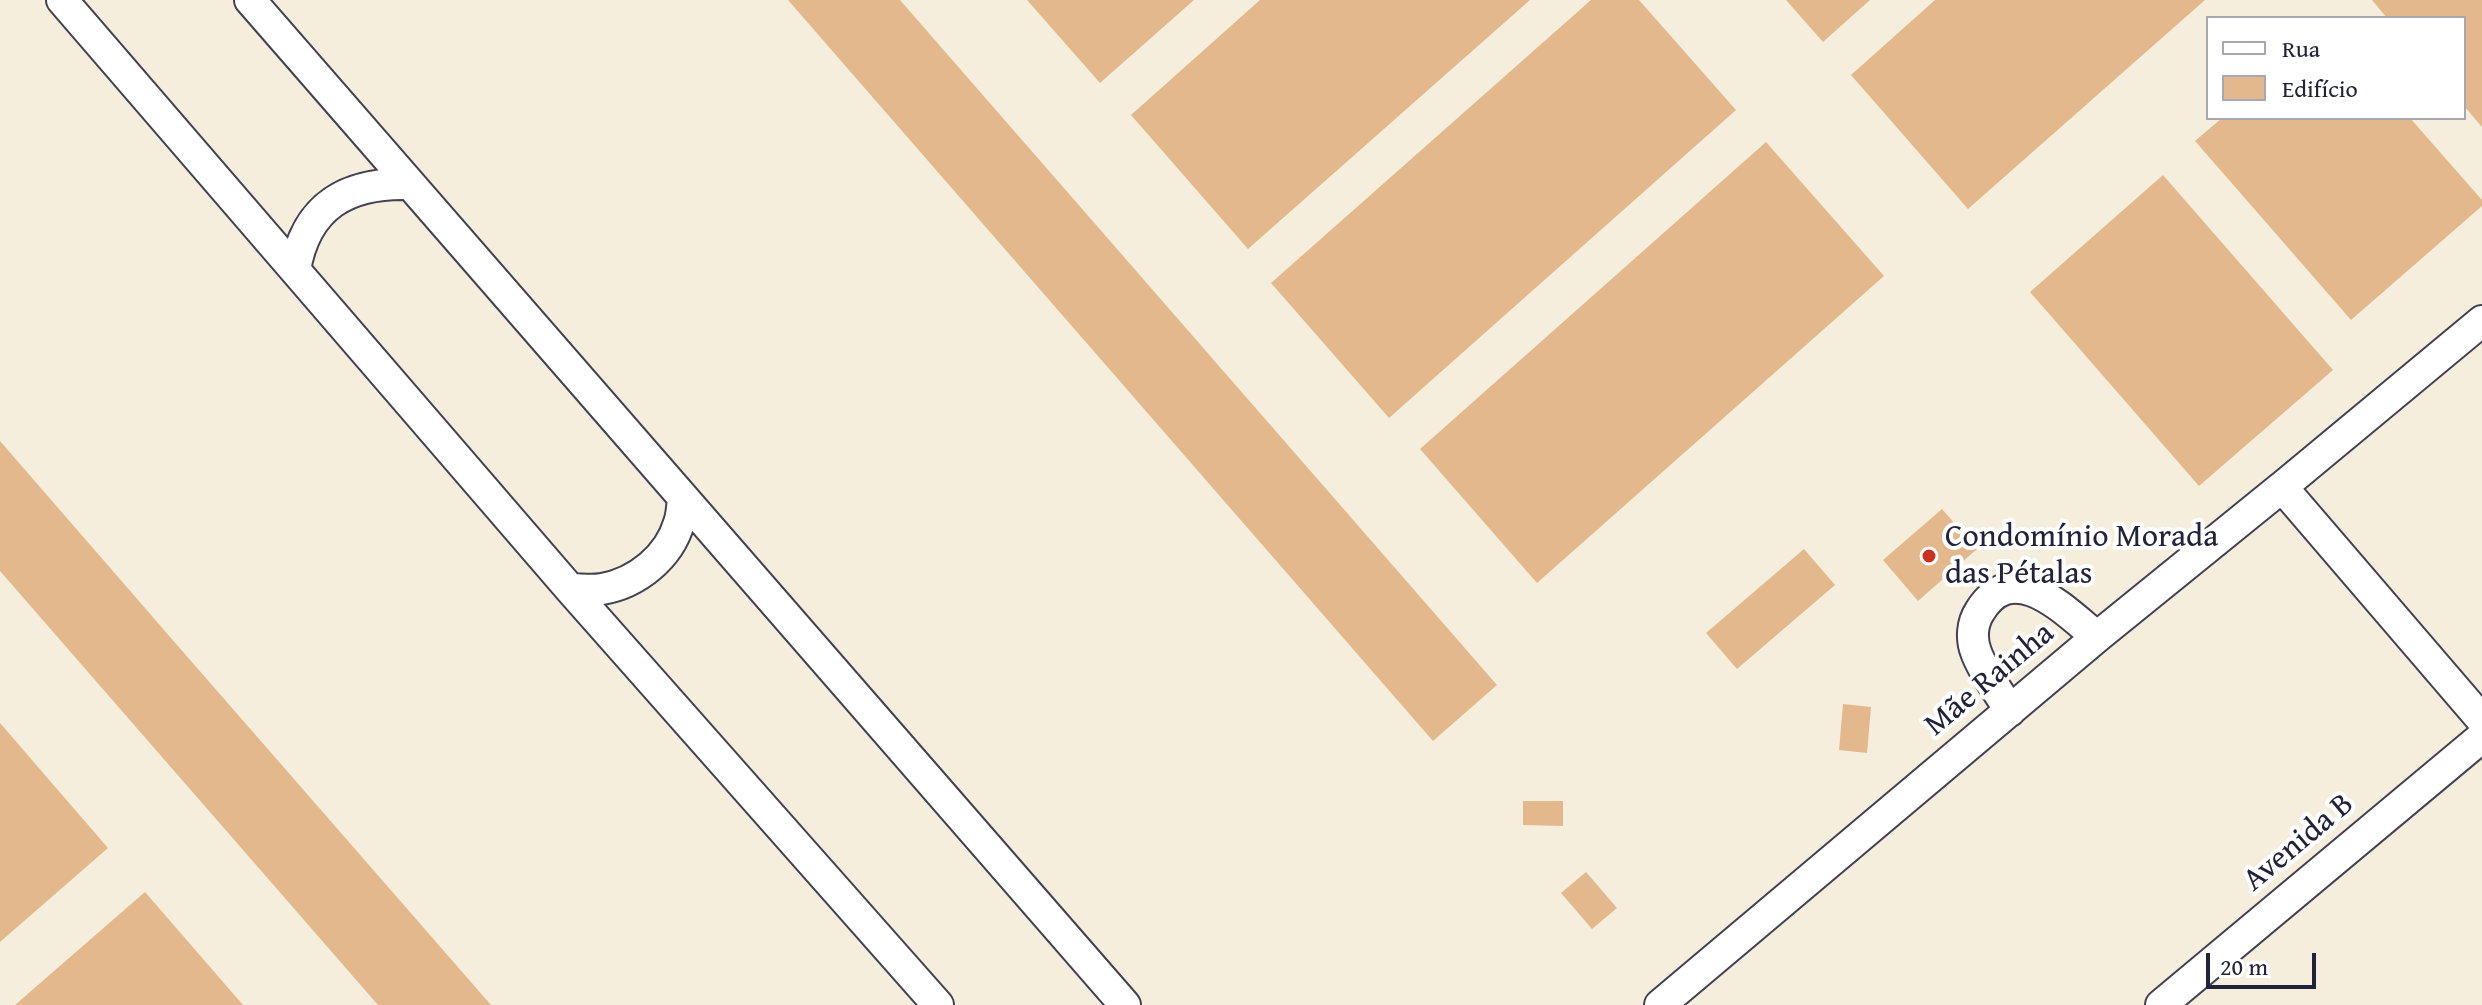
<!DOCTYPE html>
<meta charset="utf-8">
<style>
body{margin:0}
#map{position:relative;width:2482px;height:1005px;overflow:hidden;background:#f5eedc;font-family:"Gentium Book Plus",serif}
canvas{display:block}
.legend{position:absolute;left:2206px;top:16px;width:260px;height:104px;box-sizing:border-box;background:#fff;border:2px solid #a7a7b1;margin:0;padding:10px 14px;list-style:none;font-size:24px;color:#22223b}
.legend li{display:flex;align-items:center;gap:16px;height:40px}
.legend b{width:40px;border:2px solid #a7a7b1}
.scale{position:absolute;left:2206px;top:953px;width:110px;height:36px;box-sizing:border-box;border:4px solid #22223b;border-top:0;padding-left:10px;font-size:24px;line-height:28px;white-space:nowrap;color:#22223b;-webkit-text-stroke:6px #fff;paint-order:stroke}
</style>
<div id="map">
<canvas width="2482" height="1005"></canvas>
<ul class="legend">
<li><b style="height:10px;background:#fff"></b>Rua</li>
<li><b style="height:22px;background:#e3b88d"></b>Edifício</li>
</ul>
<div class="scale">20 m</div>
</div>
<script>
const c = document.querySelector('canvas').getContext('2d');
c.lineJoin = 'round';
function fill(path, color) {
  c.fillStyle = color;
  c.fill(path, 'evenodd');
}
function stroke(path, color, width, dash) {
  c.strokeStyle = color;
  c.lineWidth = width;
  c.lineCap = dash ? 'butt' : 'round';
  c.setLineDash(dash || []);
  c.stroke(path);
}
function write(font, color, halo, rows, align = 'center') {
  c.font = font + ' "Gentium Book Plus",serif';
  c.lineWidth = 8;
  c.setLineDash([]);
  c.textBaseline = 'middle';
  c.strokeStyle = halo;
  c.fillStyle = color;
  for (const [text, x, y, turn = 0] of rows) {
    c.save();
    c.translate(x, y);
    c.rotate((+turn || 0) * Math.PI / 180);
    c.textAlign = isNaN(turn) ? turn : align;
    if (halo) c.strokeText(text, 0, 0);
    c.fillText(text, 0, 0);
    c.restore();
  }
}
const building = new Path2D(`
 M788,0H900L1497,685L1433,741Z
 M1027,0H1194L1100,83Z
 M1260,0H1530L1248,249L1131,115Z
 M1591,0H1639L1736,110L1389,418L1271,283Z
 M1786,0H1870L1823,42Z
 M1935,0H2205L1968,209L1851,75Z
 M2372,0H2482V127L2464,106V18H2387Z
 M2222,118H2410L2482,200V206L2351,320L2195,141Z
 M1766,142L1884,276L1537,583L1420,449Z
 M2163,175L2333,370L2199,486L2030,292Z
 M0,441L171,638L491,1005H378L0,571Z
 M1942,509L1977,549L1918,601L1883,560Z
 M1804,549L1835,585L1737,669L1706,633Z
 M1843,704L1871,707L1867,753L1839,750Z
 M0,723L108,848L0,942Z
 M1523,801H1563V826L1523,825Z
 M1586,872L1617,908L1592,929L1561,893Z
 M145,892L243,1005H15L54,971Z`);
const street = new Path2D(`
 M62,0L570,589L938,1005
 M250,0L1125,1005
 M295,270C306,205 348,182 410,184
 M2282,487L2482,321
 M570,589C580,589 592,591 602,589C637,583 669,557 679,523C682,515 682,506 683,498
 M2010,711C1999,692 1983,672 1976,652C1971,639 1972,623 1980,611C2014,556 2066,612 2097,637
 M1660,1005L2097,637L2282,487L2482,720
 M2161,1005L2482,737`);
const markers = [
 [1929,556,8,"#c8321e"]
];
const poiNames = [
 ["Condomínio Morada",1945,538],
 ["das Pétalas",1945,575]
];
const streetNames = [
 ["Mãe Rainha",1990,680,-40],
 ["Avenida B",2299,843,-40]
];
fill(building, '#e3b88d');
stroke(street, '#424153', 34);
stroke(street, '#fff', 30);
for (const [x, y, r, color] of markers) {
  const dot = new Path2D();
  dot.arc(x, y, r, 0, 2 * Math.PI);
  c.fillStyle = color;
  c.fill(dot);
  stroke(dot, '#fff', 3);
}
write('32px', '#22223b', '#fff', poiNames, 'left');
write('32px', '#22223b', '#fff', streetNames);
</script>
